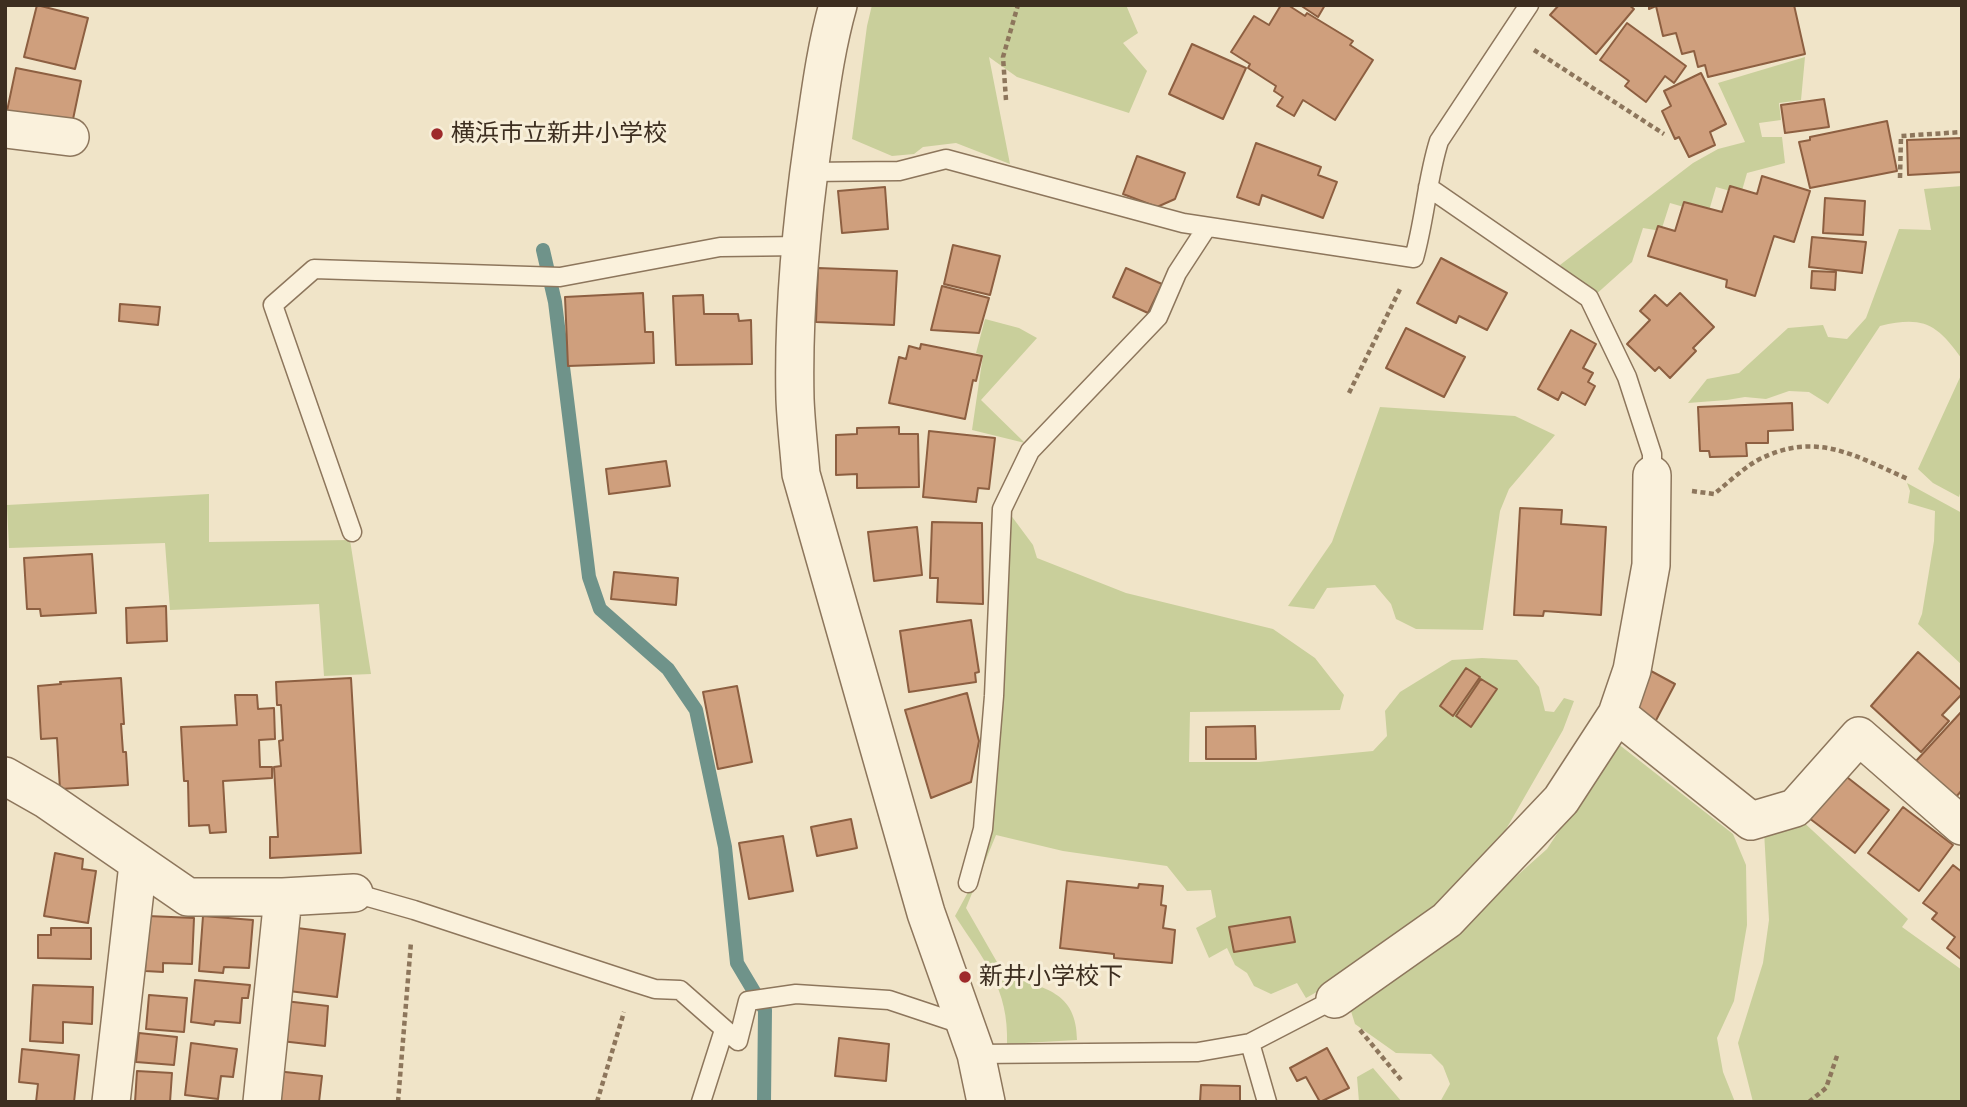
<!DOCTYPE html>
<meta charset="utf-8">
<style>
body{margin:0}
#map{position:relative;width:1967px;height:1107px;overflow:hidden;background:#f0e4c8;font-family:"Zilla Slab",serif}
canvas{display:block}
.frame{position:absolute;inset:0;border:7px solid #3d2e20;pointer-events:none}
</style>
<div id="map">
<canvas width="1967" height="1107"></canvas>
<div class="frame"></div>
</div>
<script>
const c = document.querySelector('canvas').getContext('2d');
c.lineJoin = 'round';
function fill(path, color) {
  c.fillStyle = color;
  c.fill(path, 'evenodd');
}
function stroke(path, color, width, dash) {
  c.strokeStyle = color;
  c.lineWidth = width;
  c.lineCap = dash ? 'butt' : 'round';
  c.setLineDash(dash || []);
  c.stroke(path);
}
function write(font, color, halo, rows, align = 'center') {
  c.font = font + ' "Zilla Slab","Noto Sans JP",serif';
  c.lineWidth = 6;
  c.setLineDash([]);
  c.textBaseline = 'middle';
  c.strokeStyle = halo;
  c.fillStyle = color;
  for (const [text, x, y, turn = 0] of rows) {
    c.save();
    c.translate(x, y);
    c.rotate((+turn || 0) * Math.PI / 180);
    c.textAlign = isNaN(turn) ? turn : align;
    if (halo) c.strokeText(text, 0, 0);
    c.fillText(text, 0, 0);
    c.restore();
  }
}
const green = new Path2D(`
 M872,5H1126L1138,33L1123,43L1147,71L1129,113L1017,77L989,57L1010,164L956,143L923,147L914,154L892,156L852,139L867,26Z
 M1805,57L1801,100L1779,103L1781,120L1759,123L1762,137H1782L1785,163L1747,173L1741,194L1716,187L1708,214L1670,203L1661,231L1643,228L1632,262L1593,297L1584,285L1560,265L1693,163L1718,149L1745,142L1718,83Z
 M1962,186V359C1936,323 1923,316 1880,326L1828,404L1809,392L1789,391L1766,399L1745,397L1727,400L1688,403L1707,379L1739,373L1788,328L1823,325L1828,337L1847,339L1866,318L1899,229L1931,230L1924,189Z
 M985,319L1019,328L1037,338L981,400L1025,443L972,430L983,355L976,353Z
 M1962,373V487L1959,497L1933,483L1918,469Z
 M1380,407L1515,416L1555,435L1509,489L1500,511L1483,630L1416,629L1396,619L1391,604L1375,585L1327,588L1314,609L1288,606L1332,542Z
 M1907,483L1962,513V665L1918,624L1922,614L1934,541L1935,511L1908,503L1910,491Z
 M209,494V542L350,540L371,674L324,676L319,604L170,610L165,543L9,548L7,505Z
 M1010,514L1033,545L1037,558L1126,593L1273,629L1315,658L1344,695L1340,710L1190,712L1189,762H1259L1373,751L1387,736L1385,711L1400,692L1452,660L1482,658L1517,660L1539,687L1545,711L1554,712L1564,698L1574,701L1563,730L1501,838L1476,875L1368,963L1306,998L1297,983L1271,994L1254,986L1247,973L1235,965L1227,948L1209,958L1196,928L1216,917L1211,890L1187,891L1167,866L1063,851L996,835L966,908L1005,976C1044,987 1077,992 1077,1040L1007,1044C1009,989 984,960 955,916L973,883Z
 M1617,743L1733,834L1746,865L1747,925L1734,1001L1717,1038L1723,1072L1735,1102H1440L1450,1084L1443,1066L1431,1054L1396,1053L1355,1024L1350,1008L1465,922L1547,849Z
 M1799,818L1908,919L1902,927L1962,970V1102H1753L1738,1043L1763,963L1769,920L1764,831Z
 M1373,1068L1402,1102H1359L1357,1077Z`);
const stream = new Path2D(`
 M543,250L555,302L589,577L600,609L668,669L696,710L725,847L737,963L765,1010L764,1102`);
const building = new Path2D(`
 M37,5L88,18L75,69L24,57Z
 M1281,5H1288L1305,16L1307,13L1353,41L1350,45L1373,60L1335,120L1303,100L1294,116L1277,106L1283,97L1274,91L1276,86L1248,68L1250,64L1231,52L1254,16L1269,25Z
 M1300,5H1325L1318,17Z
 M1559,5H1629L1634,9L1596,54L1550,15Z
 M1649,5H1794L1805,54L1708,77L1705,65L1698,67L1694,51L1682,54L1676,33L1663,36L1656,6L1649,9Z
 M1627,23L1686,66L1674,83L1665,76L1646,102L1625,86L1629,81L1600,60Z
 M1192,44L1246,68L1223,119L1169,94Z
 M16,68L81,81L72,124L7,111Z
 M1701,73L1726,124L1710,132L1715,145L1689,157L1679,137L1675,139L1662,111L1671,106L1664,91Z
 M1824,99L1829,127L1785,133L1781,105Z
 M1887,121L1897,171L1810,188L1799,142L1810,140V137Z
 M1962,138V172L1908,175L1907,140Z
 M1256,143L1321,167L1318,175L1337,182L1323,218L1262,195L1259,205L1237,197Z
 M1137,156L1185,173L1175,199L1157,207L1123,194Z
 M1762,176L1810,191L1794,242L1774,236L1755,296L1726,287L1727,280L1648,256L1658,226L1675,231L1684,202L1722,212L1730,186L1757,194Z
 M885,187L888,229L842,233L838,191Z
 M1825,198L1865,201L1863,235L1823,233Z
 M1812,237L1866,242L1862,273L1809,267Z
 M953,245L1000,256L990,295L944,284Z
 M1441,258L1507,293L1487,330L1459,316L1456,323L1417,303Z
 M818,268L897,271L894,325L816,322Z
 M1126,268L1162,284L1148,313L1113,297Z
 M1812,271L1836,272L1835,290L1811,288Z
 M942,286L989,298L979,333L931,330Z
 M643,293L645,332H653L654,363L568,366L565,297Z
 M1680,293L1714,327L1693,348L1696,351L1670,378L1659,367L1655,371L1627,344L1650,320L1640,311L1655,295L1667,306Z
 M703,295L704,314H738L739,321L751,320L752,364L676,365L673,296Z
 M120,304L160,307L158,325L119,321Z
 M1406,328L1465,357L1444,397L1386,368Z
 M1571,330L1596,344L1583,368L1593,373L1588,382L1595,386L1585,405L1562,392L1558,400L1538,389Z
 M921,344L982,356L976,381L973,380L965,419L889,403L899,357L906,359L909,346L920,349Z
 M1792,403L1793,430L1768,431V443H1746L1747,456L1710,457L1709,451H1700L1698,407Z
 M899,427V434H918L919,487L857,488V474L836,475V435L857,434V428Z
 M929,431L995,438L989,489L978,488L976,502L923,497Z
 M666,461L670,486L609,494L606,469Z
 M1520,508L1562,510L1561,524L1606,527L1601,615L1544,611L1543,616L1514,615Z
 M932,522L982,523L983,604L937,602L938,578H930Z
 M917,527L922,575L874,581L868,532Z
 M92,554L96,613L41,616L40,609H27L24,558Z
 M614,572L678,578L676,605L611,599Z
 M166,606L167,641L127,643L126,608Z
 M971,620L979,672L975,673L976,682L909,692L900,631Z
 M1918,652L1962,691V694L1942,715L1949,721L1921,752L1871,706Z
 M1466,668L1480,677L1453,716L1440,706Z
 M1651,671L1675,684L1653,726L1628,713Z
 M121,678L124,724H121L123,752H126L128,785L60,789L57,738L41,739L38,686L61,684L60,682Z
 M351,678L361,853L270,858V837H278L274,767L281,766L279,741L283,740L281,705H277L276,682Z
 M1481,679L1497,689L1471,727L1456,716Z
 M737,686L752,762L718,769L703,692Z
 M967,693L979,741L971,782L931,798L905,710Z
 M235,695H257L258,709L274,708L275,739L259,740L260,767H272V778L223,781L226,832L210,833L209,825L189,826L188,781H184L181,727L237,725Z
 M1962,711V790L1956,797L1916,761Z
 M1255,726L1256,759H1206V727Z
 M1843,774L1889,810L1855,853L1809,818Z
 M1903,807L1953,845L1919,891L1868,853Z
 M851,819L857,848L817,856L811,827Z
 M783,836L793,891L749,899L739,843Z
 M55,853L83,859L82,869L96,871L88,923L44,916Z
 M1953,865L1962,872V960L1947,948L1955,937L1932,919L1937,913L1923,903Z
 M1067,881L1138,888L1139,884L1163,886L1161,905L1166,906L1163,928L1175,930L1172,963L1114,958V954L1060,948Z
 M148,916L194,918L192,964L163,963V972L145,971Z
 M203,916L253,920L249,968L224,967L223,973L199,971Z
 M1290,917L1295,942L1234,952L1229,927Z
 M51,928H91V959L38,958V935H51Z
 M297,928L345,934L337,997L289,991Z
 M195,980L250,985L248,998H242L240,1023L215,1021L214,1025L191,1022Z
 M33,985L93,987L92,1024L63,1022V1043L30,1041Z
 M149,995L187,998L184,1032L146,1029Z
 M285,1001L328,1006L325,1046L281,1041Z
 M139,1033L177,1037L174,1065L136,1062Z
 M839,1038L889,1044L886,1081L835,1076Z
 M191,1043L237,1049L233,1077L221,1076L218,1099L185,1095Z
 M1327,1048L1349,1088L1320,1102L1306,1077L1297,1081L1290,1068Z
 M22,1049L79,1055L74,1102H36L38,1084L19,1082Z
 M137,1071L172,1073L170,1102H135Z
 M276,1071L322,1076L319,1102H273Z
 M1201,1085L1240,1086V1102H1200Z`);
const path = new Path2D(`
 M1534,50L1664,134
 M1006,100L1003,57L1018,5
 M1900,178L1901,136L1962,132
 M1349,393L1401,287
 M1692,491L1714,494C1728,483 1742,469 1758,460C1816,430 1855,456 1908,479
 M1360,1030L1402,1081
 M398,1102L411,942
 M597,1102L624,1012
 M1809,1102L1826,1088L1838,1053`);
const lane = new Path2D(`
 M809,172L899,171L946,159L1183,223L1414,258C1425,219 1427,179 1439,141L1529,5
 M1428,187L1589,298L1627,377L1652,454V475
 M352,532L273,305L314,269L560,277L720,247L802,246
 M968,883L983,829L994,696L1002,509L1030,451L1158,317L1177,273L1207,227
 M354,893L414,910L633,982L655,989L680,990L738,1041L748,1001L796,994L889,1000L964,1025
 M1250,1043L1267,1102
 M976,1054L1198,1052L1250,1043L1335,999
 M701,1102L724,1030`);
const street = new Path2D(`
 M838,5C825,51 820,95 813,142C801,226 793,314 795,399C796,424 799,449 801,474L926,913L976,1054L986,1102
 M5,129L70,137
 M1617,714L1751,821L1795,808L1859,736L1962,826
 M5,776L47,800L188,897H283L354,893
 M1335,999L1447,920L1561,800L1617,714L1632,670L1651,565L1652,475
 M111,1102L138,864
 M262,1102L283,897`);
const markers = [
 [437,134,7,"#9e2a2b"],
 [965,977,7,"#9e2a2b"]
];
const poiNames = [
 ["横浜市立新井小学校",451,134],
 ["新井小学校下",979,977]
];
fill(green, '#c9cf9b');
stroke(stream, '#6f938a', 14);
fill(building, '#cf9f7d');
stroke(building, '#8d5f41', 2);
stroke(lane, '#8d765c', 21);
stroke(street, '#8d765c', 40);
stroke(path, '#8d765c', 4.5, [5, 3.5]);
stroke(lane, '#faf1dc', 18);
stroke(street, '#faf1dc', 37);
for (const [x, y, r, color] of markers) {
  const dot = new Path2D();
  dot.arc(x, y, r, 0, 2 * Math.PI);
  c.fillStyle = color;
  c.fill(dot);
  stroke(dot, '#f7eed8', 2.5);
}
write('24px', '#3d2e20', '#f7eed8', poiNames, 'left');
</script>
